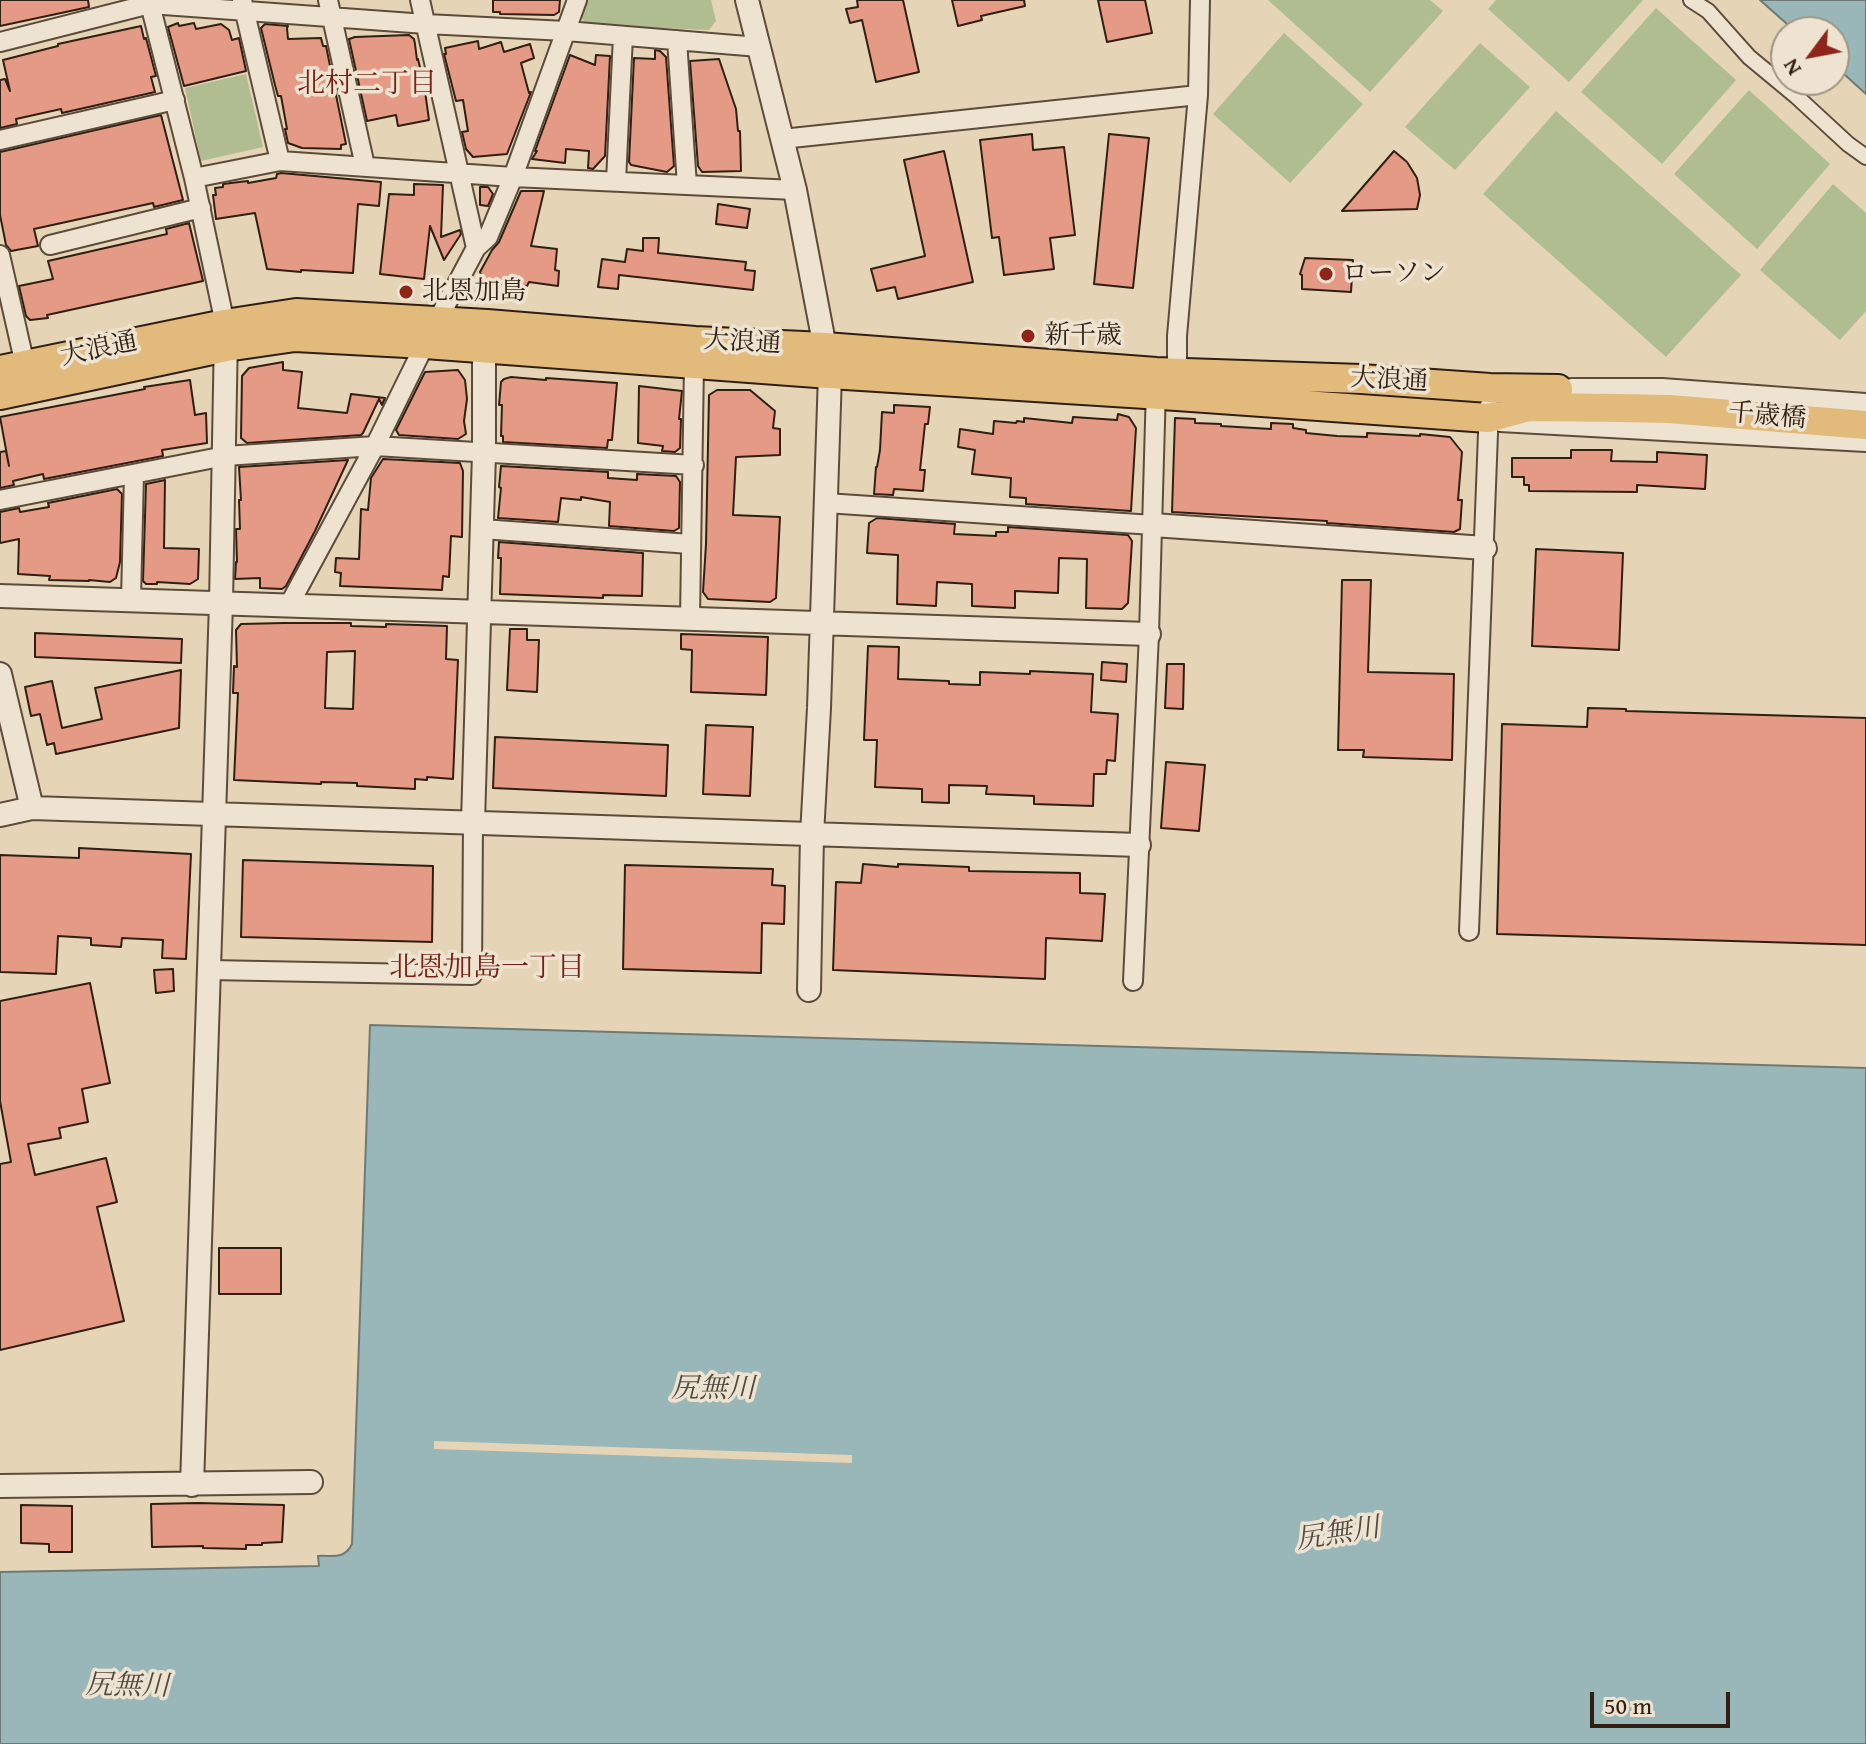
<!DOCTYPE html>
<meta charset="utf-8">
<style>
body{margin:0}
#map{position:relative;width:1866px;height:1744px;overflow:hidden;background:#e5d4b6;font-family:"Gentium Book Plus",serif}
canvas{display:block}
.north{position:absolute;left:1770px;top:16px;width:80px;height:80px;box-sizing:border-box;background:#eee3d0;border:2px solid #a29584;border-radius:50%;rotate:238deg;font-size:22px;font-weight:700;line-height:32px;text-align:center;color:#301f12}
.north::after{content:'';display:block;margin:auto;width:28px;height:36px;background:#8f2418;clip-path:polygon(50% 0,100% 100%,50% 72%,0 100%)}
.scale{position:absolute;left:1590px;top:1692px;width:140px;height:36px;box-sizing:border-box;border:4px solid #301f12;border-top:0;padding-left:10px;font-size:24px;line-height:28px;white-space:nowrap;color:#301f12;-webkit-text-stroke:6px #eee3d0;paint-order:stroke}
</style>
<div id="map">
<canvas width="1866" height="1744"></canvas>
<div class="north">N</div>
<div class="scale">50 m</div>
</div>
<script>
const c = document.querySelector('canvas').getContext('2d');
c.lineJoin = 'round';
function fill(path, color) {
  c.fillStyle = color;
  c.fill(path, 'evenodd');
}
function stroke(path, color, width, dash) {
  c.strokeStyle = color;
  c.lineWidth = width;
  c.lineCap = dash ? 'butt' : 'round';
  c.setLineDash(dash || []);
  c.stroke(path);
}
function write(font, color, halo, rows, align = 'center') {
  c.font = font + ' "Gentium Book Plus","Noto Serif JP",serif';
  c.lineWidth = 7;
  c.setLineDash([]);
  c.textBaseline = 'middle';
  c.strokeStyle = halo;
  c.fillStyle = color;
  for (const [text, x, y, turn = 0] of rows) {
    c.save();
    c.translate(x, y);
    c.rotate((+turn || 0) * Math.PI / 180);
    c.textAlign = isNaN(turn) ? turn : align;
    if (halo) c.strokeText(text, 0, 0);
    c.fillText(text, 0, 0);
    c.restore();
  }
}
const green = new Path2D(`
 M583,0H711L716,21L709,30L586,25L579,13Z
 M1268,0H1430L1443,11L1370,92Z
 M1496,0H1643L1569,82L1488,9Z
 M1656,8L1736,80L1662,164L1581,92Z
 M1284,33L1363,104L1290,183L1213,114Z
 M1480,43L1530,87L1455,170L1405,127Z
 M246,74L263,147L201,161L185,88Z
 M1749,90L1830,164L1757,249L1674,174Z
 M1556,111L1741,275L1666,357L1483,194Z
 M1833,184L1866,213V311L1840,340L1760,270Z`);
const water = new Path2D(`
 M1760,0H1866V94L1834,65V32H1796Z
 M370,1025L1866,1068V1744H0V1572L319,1566L318,1556C333,1555 344,1560 352,1544Z`);
const pier = new Path2D(`
 M434,1441L852,1455V1463L434,1449Z`);
const building = new Path2D(`
 M0,0H88L89,7L0,26Z
 M493,0H560L559,12L554,15L500,14V12H493Z
 M857,0H903L919,72L876,82L862,20L850,23L846,9L858,7Z
 M952,0H1024L1025,6L981,16L982,20L958,26Z
 M1098,0H1145L1152,33L1107,42Z
 M178,23L179,26L194,23L196,29L221,24L229,30L232,40L239,38L246,71L184,86L168,27Z
 M265,24L288,26L287,28L288,39L321,38L323,46H326L346,144L341,145V149L302,148L288,143L285,129H287L281,96H278L275,85L261,28Z
 M141,26L144,39L146,38L156,76L151,77L155,92L62,113L61,109L16,119L17,124L0,128V80L5,79L10,91L3,60L58,46V44Z
 M409,35L414,39L415,44L417,60L418,59L424,84L429,120L398,126L396,115L367,121L349,39L355,37Z
 M478,41L479,49L501,42L504,52L530,44L534,58L521,63L529,93L531,92L507,154L473,157L466,149L462,132L468,131L463,100L456,101L444,54H446L445,48Z
 M655,50L660,51L666,57L674,166L667,172L631,165L629,162L634,58L655,59Z
 M570,55L595,65L596,55L610,56L605,156L593,169L588,168L589,151L566,149L565,163L532,159L537,151H535Z
 M719,59L736,109L738,131H740L741,171L702,172L698,166L690,61Z
 M161,115L183,200L154,207L153,203L34,229L38,246L11,251L6,245L0,215V152Z
 M1032,134L1033,150L1064,147L1075,235L1050,238L1054,269L1004,275L999,237L992,238L980,140Z
 M1109,134L1149,138L1133,288L1094,284Z
 M944,151L973,282L898,299L895,287L877,291L871,269L925,256L904,160Z
 M1394,151L1407,162L1417,178L1420,195L1417,209L1342,211Z
 M281,173L381,182L379,206L358,204L353,273L301,270V272L267,269L255,213L216,219L213,195H216L215,188L223,187V184L231,183L248,181V183L276,178L277,174Z
 M414,184L443,185L441,237L460,230L461,234L444,260L430,226L424,279L380,274L389,194L414,195Z
 M480,187H488L493,194L488,206L480,205Z
 M521,191H544L531,246L557,249L555,270L559,271L558,286L529,282L527,286L484,283L480,272L492,250L499,242Z
 M718,204L750,209L747,228L716,224Z
 M189,223L203,281L47,315L48,318L30,320L26,316L19,286L53,279L48,261L167,234L166,229Z
 M643,238H659L658,253L746,262L745,270L755,271L753,290L619,275L618,289L598,287L602,259L625,262L627,249L643,251Z
 M1305,258L1353,260L1351,292L1302,289V275L1300,274Z
 M283,362V370L302,372L298,408L347,413L351,394L385,398L382,405L379,399L363,433L361,435L247,443L241,438L242,376L249,368Z
 M458,370L465,380L467,399L464,421L466,434L458,439L399,435L396,430L425,372Z
 M511,377L546,380V378L617,383L612,440H608L607,448L503,442V436H501L502,405H499L501,382L504,379Z
 M190,380L195,415L206,413L207,443L162,450L163,456L44,479L43,474L13,481L14,485L0,488V452L6,451L9,466L0,417L145,389L144,387Z
 M639,386L682,391L679,419H681L680,448L675,452L662,451L663,446L638,443Z
 M717,390H750L775,411L773,428L780,429V455L736,457L734,496L733,515L780,517L776,598L770,602L708,599L703,592L706,544L709,395Z
 M894,405L930,407L928,424H925L920,470H925L923,491L894,489L893,495L874,494L876,467H877L880,450L882,412L894,413Z
 M1118,414L1129,417L1136,428L1131,511L1026,504V498L1010,497L1011,478L972,474L975,450L958,447L960,429L993,434L994,421L1016,423L1017,421L1024,422V418L1072,423L1073,417L1117,420Z
 M1175,418L1195,419V423L1221,424V426L1271,429V423L1293,424V428L1306,430V433L1337,436L1367,437V433L1420,436V434L1450,437L1462,452L1458,500H1462L1460,529L1454,532L1327,523V521L1172,512Z
 M1571,450H1612L1611,461L1657,462V452L1707,455L1705,489L1637,485V492L1529,491V485H1524V477H1512V458H1571Z
 M383,459L460,463L463,471L462,537L451,536L449,577L443,576L442,590L340,586L341,573L335,572L336,558L359,559L361,509L368,510L371,478Z
 M348,460L315,531L286,586L282,589L260,588V578L235,579L236,562H237L236,529H240L239,500H241L239,467Z
 M501,466L608,472V478L637,480V474L676,476L680,482L679,528L674,531L609,526L610,502L581,497V500L561,498L558,522L498,518L501,488L499,487Z
 M165,480L164,548L199,549L198,579L190,584L157,582V584H146L143,581L146,484Z
 M117,489L122,494L120,562L116,578L110,582L89,580V581L49,580L50,576L18,574L19,539L0,543V512L19,508L20,512L49,507L48,503Z
 M877,518L955,524L954,534L996,536V532H1008V527L1128,535L1132,541L1128,603L1122,609L1086,608L1087,559L1059,558L1058,593L1015,591V608L972,606V584L937,582L936,606L897,604L898,555L867,553L869,523Z
 M499,542L643,553L642,596L603,595V598L500,594L501,558H498Z
 M1536,549L1623,553L1619,650L1532,646Z
 M1342,580H1371L1368,672L1454,674L1452,760L1363,757L1364,750H1338Z
 M284,623H351V626L386,627V624L447,626L446,659L458,660L453,779L427,777V780L415,779V789L357,786V783L321,782V784L234,780L238,693H233L234,666L237,667L236,630L241,624ZM355,651L353,709L325,708L327,652Z
 M510,629H527V640H539L537,692L507,690Z
 M35,633L182,639L181,663L35,657Z
 M681,634L768,637L766,695L691,692L692,650L681,649Z
 M868,646L899,647L898,679L949,681V684L980,685V672L1030,674V671L1093,674L1091,712L1118,714L1115,761L1107,760L1106,774H1094L1093,806L1034,804V796L986,794L987,786L949,785V803L922,802V789L875,787L877,740H864Z
 M1102,662L1127,664L1126,682L1101,680Z
 M1167,664H1184L1183,709L1165,708Z
 M181,670L179,728L56,754L54,743L47,745L40,714L31,716L25,687L52,681L62,728L102,719L95,688Z
 M1588,708L1626,709V711L1866,718V945L1497,934L1502,724L1587,727Z
 M706,725L753,727L750,796L703,794Z
 M495,737L668,745L666,796L493,788Z
 M1166,762L1205,765L1199,831L1161,828Z
 M79,848L191,854L186,959L162,958L163,940L122,938L121,947L91,945V938L58,936L56,974L0,972V855L79,858Z
 M243,860L433,866L432,942L241,937Z
 M863,864L898,867V864L969,867V871L1080,873V893L1105,894L1102,941L1046,938L1045,979L833,970L836,882L861,883Z
 M625,865L773,869L772,885L785,886L784,924L762,923L761,973L623,969Z
 M173,969L174,991L156,993L154,970Z
 M90,983L110,1083L82,1089L88,1122L59,1128L61,1138L28,1144L35,1175L106,1158L117,1202L97,1207L124,1321L0,1350V1164L11,1162L0,1101V1001Z
 M219,1248H281V1294H219Z
 M198,1503L284,1505L282,1542L262,1543V1545H246V1549L203,1548V1546L152,1547L151,1504Z
 M21,1505L72,1506V1552H49V1544L21,1543Z`);
const pedestrian = new Path2D(`
 M1691,0L1708,11L1749,57L1796,96L1848,144L1866,157`);
const minor = new Path2D(`
 M149,0L194,178L225,324
 M242,0L280,161
 M328,0L365,166
 M420,0L476,248
 M677,40L687,185
 M0,42L150,4L426,24L566,31L759,47
 M782,139L1198,95
 M0,140L175,100
 M194,178L280,161L513,177L795,190
 M616,181L623,36
 M50,245L201,208
 M0,255L25,365
 M1177,380V336L1198,95L1200,0
 M0,500L225,456L375,446L694,465
 M826,503L1153,525
 M482,529L690,544
 M131,600L134,474
 M289,605L375,446L425,344L476,248L488,237L513,177L577,0
 M690,618L694,364
 M1469,931L1489,407
 M209,970L472,975L473,822
 M1133,981L1149,634L1156,387`);
const tertiary = new Path2D(`
 M747,0L795,190L830,374L819,708L812,835L809,990
 M1572,390H1662L1866,405
 M1500,420L1866,440
 M1153,525L1485,548
 M0,596L1149,634
 M0,674L32,808
 M0,815L32,808L1139,845
 M473,822L484,453V349L486,333
 M192,1485L221,603L226,334
 M0,1486L311,1482`);
const primary = new Path2D(`
 M0,370L225,324L296,313L487,324L695,341L825,347L1156,372L1361,379L1490,388L1558,389
 M0,395L226,347L295,337L425,344L830,374L1177,396L1488,418L1529,407L1619,408L1669,409L1866,425`);
const markers = [
 [1326,274,8,"#8f2418"],
 [406,292,8,"#8f2418"],
 [1028,336,8,"#8f2418"]
];
const poiNames = [
 ["ローソン",1342,274],
 ["北恩加島",422,292],
 ["新千歳",1044,336]
];
const streetNames = [
 ["大浪通",742,343,3],
 ["大浪通",99,350,-12],
 ["大浪通",1389,381,3],
 ["千歳橋",1767,417,5]
];
const neighbourhoodNames = [
 ["北村二丁目",367,85],
 ["北恩加島一丁目",487,969]
];
const waterNames = [
 ["尻無川",713,1390],
 ["尻無川",1338,1535,-9],
 ["尻無川",127,1687,1]
];
fill(green, '#b0bd91');
fill(water, '#99b6b8');
stroke(water, '#6f7a76', 2);
fill(pier, '#e5d4b6');
fill(building, '#e49a85');
stroke(building, '#301f12', 2);
stroke(pedestrian, '#5d4c3b', 18);
stroke(minor, '#5d4c3b', 22);
stroke(tertiary, '#5d4c3b', 26);
stroke(primary, '#301f12', 32);
stroke(pedestrian, '#eee3d0', 14);
stroke(minor, '#eee3d0', 18);
stroke(tertiary, '#eee3d0', 22);
stroke(primary, '#e2ba7b', 28);
for (const [x, y, r, color] of markers) {
  const dot = new Path2D();
  dot.arc(x, y, r, 0, 2 * Math.PI);
  c.fillStyle = color;
  c.fill(dot);
  stroke(dot, '#eee3d0', 3);
}
write('26px', '#301f12', '#eee3d0', poiNames, 'left');
write('26px', '#301f12', '#eee3d0', streetNames);
write('28px', '#7a1f14', '#eee3d0', neighbourhoodNames);
write('italic 28px', '#504c44', '#eee3d0', waterNames);
</script>
